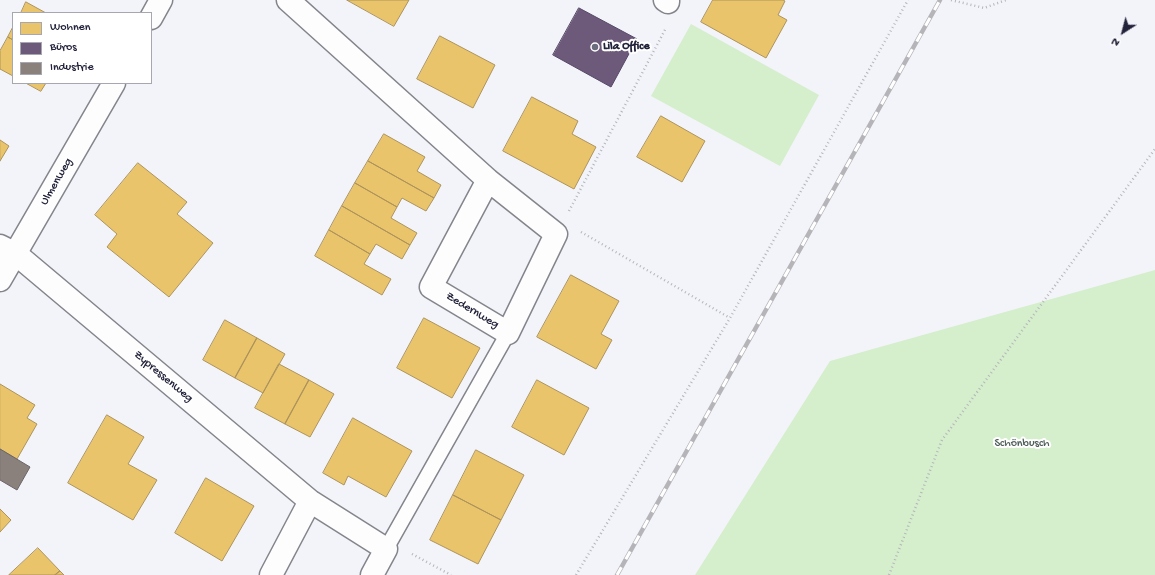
<!DOCTYPE html>
<meta charset="utf-8">
<style>
body{margin:0}
#map{position:relative;width:1155px;height:575px;overflow:hidden;background:#f3f4f9;font-family:"Gochi Hand",sans-serif}
canvas{display:block}
.legend{position:absolute;left:12px;top:12px;width:140px;height:72px;box-sizing:border-box;background:#fff;border:1px solid #a7a7b1;margin:0;padding:5px 7px;list-style:none;font-size:12px;color:#22223b}
.legend li{display:flex;align-items:center;gap:8px;height:20px}
.legend b{width:20px;border:1px solid #a7a7b1}
.north{position:absolute;left:1103px;top:12px;width:40px;height:40px;-webkit-text-stroke:3px #fff;paint-order:stroke;rotate:216deg;font-size:11px;font-weight:700;line-height:16px;text-align:center;color:#22223b}
.north::after{content:'';display:block;margin:auto;width:14px;height:18px;background:#22223b;clip-path:polygon(50% 0,100% 100%,50% 72%,0 100%)}
</style>
<div id="map">
<canvas width="1155" height="575"></canvas>
<ul class="legend">
<li><b style="height:11px;background:#e9c46a"></b>Wohnen</li>
<li><b style="height:11px;background:#6d597a"></b>Büros</li>
<li><b style="height:11px;background:#8a817c"></b>Industrie</li>
</ul>
<div class="north">N</div>
</div>
<script>
const c = document.querySelector('canvas').getContext('2d');
c.lineJoin = 'round';
function fill(path, color) {
  c.fillStyle = color;
  c.fill(path, 'evenodd');
}
function stroke(path, color, width, dash) {
  c.strokeStyle = color;
  c.lineWidth = width;
  c.lineCap = dash ? 'butt' : 'round';
  c.setLineDash(dash || []);
  c.stroke(path);
}
function write(font, color, halo, rows, align = 'center') {
  c.font = font + ' "Gochi Hand",sans-serif';
  c.lineWidth = 4;
  c.setLineDash([]);
  c.textBaseline = 'middle';
  c.strokeStyle = halo;
  c.fillStyle = color;
  for (const [text, x, y, turn = 0] of rows) {
    c.save();
    c.translate(x, y);
    c.rotate((+turn || 0) * Math.PI / 180);
    c.textAlign = isNaN(turn) ? turn : align;
    if (halo) c.strokeText(text, 0, 0);
    c.fillText(text, 0, 0);
    c.restore();
  }
}
const green = new Path2D(`
 M691,24L819,95L780,166L651,96Z
 M1155,270V575H695L830,361Z`);
const homes = new Path2D(`
 M347,0H409L394,26Z
 M713,0H783L785,1L778,15L787,20L766,58L701,22Z
 M26,2L46,13H21Z
 M13,27V40L8,37Z
 M440,36L495,65L473,108L417,79Z
 M8,37L13,40V76L0,69V51Z
 M26,83H46L41,91Z
 M532,97L578,121L572,134L596,147L574,189L503,151Z
 M661,116L705,141L682,182L637,157Z
 M384,134L425,157L417,171L441,185L434,198L368,161Z
 M0,140L9,146L0,161Z
 M368,161L434,198L426,211L402,198L397,207L355,183Z
 M138,163L187,202L177,214L213,243L169,297L107,247L117,234L95,215Z
 M355,183L397,207L391,218L417,233L410,245L342,206Z
 M342,206L410,245L402,259L376,244L370,254L329,230Z
 M329,230L370,254L364,264L391,279L382,295L315,256Z
 M571,275L619,301L601,334L612,340L596,369L537,337Z
 M424,318L480,348L452,398L397,368Z
 M225,320L257,338L235,378L203,360Z
 M257,338L285,354L263,393L235,378Z
 M279,364L309,380L285,424L255,408Z
 M309,380L334,394L310,437L285,424Z
 M537,380L589,408L564,455L512,427Z
 M0,384L35,405L27,418L37,424L17,459L0,449Z
 M107,415L144,437L128,464L157,480L133,520L68,483Z
 M353,418L412,451L386,497L348,476L344,485L323,473Z
 M476,450L524,475L501,520L453,495Z
 M206,478L254,506L222,561L175,533Z
 M453,495L501,520L478,564L430,540Z
 M0,509L11,520L0,532Z
 M38,548L60,571L55,575H9Z
 M60,571L64,575H55Z`);
const offices = new Path2D(`
 M579,8L637,39L611,87L553,55Z`);
const industry = new Path2D(`
 M0,449L30,467L17,490L0,480Z`);
const path = new Path2D(`
 M951,0L984,8L1006,0
 M569,211L666,28
 M581,232L730,318
 M412,554L451,575
 M576,575L730,318L908,0
 M889,575L942,440L1155,149`);
const service = new Path2D(`
 M386,549L508,333`);
const minor = new Path2D(`
 M288,0L488,180L556,234L508,333L431,287L488,180
 M665,0L668,2V0
 M0,246L16,254L310,501L386,549L372,575
 M271,575L310,501`);
const tertiary = new Path2D(`
 M151,18L161,0
 M0,280L114,83`);
const rail = new Path2D(`
 M617,575L940,0`);
const markers = [
 [595,47,4,"#6b6c7e"]
];
const poiNames = [
 ["Lila Office",603,47]
];
const streetNames = [
 ["Ulmenweg",57,182,-60],
 ["Zedernweg",472,311,31],
 ["Zypressenweg",163,377,40]
];
const parkNames = [
 ["Schönbusch",1022,444]
];
fill(green, '#d5eecc');
fill(homes, '#e9c46a');
stroke(homes, '#ad935c', 1);
fill(offices, '#6d597a');
stroke(offices, '#564867', 1);
fill(industry, '#8a817c');
stroke(industry, '#6b6468', 1);
stroke(service, '#84858c', 17);
stroke(minor, '#84858c', 25);
stroke(tertiary, '#84858c', 25);
stroke(path, '#b5b5b9', 2.5, [1, 3]);
stroke(service, '#fdfdfe', 14);
stroke(minor, '#fdfdfe', 22);
stroke(tertiary, '#fdfdfe', 22);
stroke(rail, '#b5b5b9', 4.5);
stroke(rail, '#fff', 3, [9]);
for (const [x, y, r, color] of markers) {
  const dot = new Path2D();
  dot.arc(x, y, r, 0, 2 * Math.PI);
  c.fillStyle = color;
  c.fill(dot);
  stroke(dot, '#fff', 1.5);
}
write('bold 12px', '#22223b', '#fff', poiNames, 'left');
write('12px', '#22223b', '#fff', streetNames);
write('12px', '#505e5b', '#fff', parkNames);
</script>
